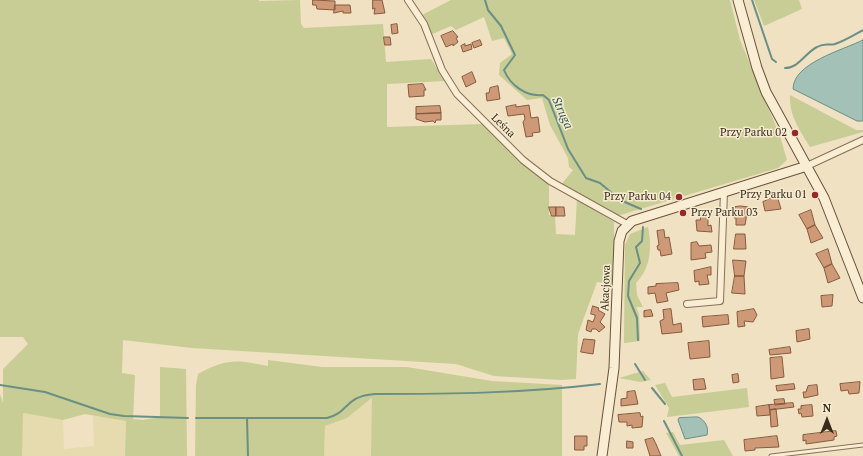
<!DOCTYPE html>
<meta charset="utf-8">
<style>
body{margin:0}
#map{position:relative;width:863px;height:456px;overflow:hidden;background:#efe1c1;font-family:"PT Serif",serif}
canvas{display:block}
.north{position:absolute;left:807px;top:400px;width:40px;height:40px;-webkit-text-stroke:3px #f6ebd0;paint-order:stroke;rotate:0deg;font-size:11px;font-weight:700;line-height:16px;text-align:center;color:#382a1d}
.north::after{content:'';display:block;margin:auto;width:14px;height:18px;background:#382a1d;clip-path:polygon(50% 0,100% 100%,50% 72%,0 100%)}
</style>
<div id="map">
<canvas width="863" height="456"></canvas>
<div class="north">N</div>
</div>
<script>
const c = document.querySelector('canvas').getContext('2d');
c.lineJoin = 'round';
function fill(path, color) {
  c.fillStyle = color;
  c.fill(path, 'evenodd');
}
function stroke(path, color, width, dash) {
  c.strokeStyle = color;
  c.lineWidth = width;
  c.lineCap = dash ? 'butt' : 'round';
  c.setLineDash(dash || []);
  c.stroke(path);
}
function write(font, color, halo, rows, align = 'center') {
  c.font = font + ' "PT Serif",serif';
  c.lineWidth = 3;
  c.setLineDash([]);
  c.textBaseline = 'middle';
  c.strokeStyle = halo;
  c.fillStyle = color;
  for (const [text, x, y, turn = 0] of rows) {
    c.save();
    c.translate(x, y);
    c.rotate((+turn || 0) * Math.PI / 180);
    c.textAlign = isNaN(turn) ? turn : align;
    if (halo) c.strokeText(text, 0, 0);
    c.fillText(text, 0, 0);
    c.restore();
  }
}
const farmland = new Path2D(`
 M373,398L371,456H324L325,426L347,418Z
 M22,413L63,420L64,449L94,446L93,415L126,421L125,456H22Z`);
const green = new Path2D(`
 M0,0H259V1L300,0L301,24L304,28L383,24L386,62L431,59L445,81L387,84V127L483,124L525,166L549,182V215L555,216L556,234L575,235L577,199L614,222V284L597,282L578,334L576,379L561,380L494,376L456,364L192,348L123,340L122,373L135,375L133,419L143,420L160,417V367L186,369L187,456H125L126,421L85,414L63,420L23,413L22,456H0V394L3,403V369L28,344L23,337H0Z
 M451,0H730L740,40L780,136L787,160L778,168L617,216L582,195L561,185L573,170L569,167L568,158L550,125L542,98L527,100L499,75L500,63L512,54L504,38L492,41L484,17L456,30L451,26L430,35L422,15Z
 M754,0H799L802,9L764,26Z
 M790,95L856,130H863V132L810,147C799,129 789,115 790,95Z
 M648,227C652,247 651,268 636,283L637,295L643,307H636L639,314L640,341L624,343L625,245L630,234Z
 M268,360L322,367H407L492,381L562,385V456H371L372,398L347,418L325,426L324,456H195L196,385L198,374C228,358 236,360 268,366Z
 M643,371L651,380L640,382L619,378Z
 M665,383L672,397L747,388L749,407L667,417L669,408L655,385Z
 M673,432L680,445L724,440L733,456H679L666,433Z`);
const water = new Path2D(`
 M863,40V121H857L793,89C793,63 843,50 863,40Z
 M698,417C705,420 709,427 707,435L685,439L678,420L679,418Z`);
const stream = new Path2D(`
 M485,0L488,10L501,26L515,55L504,70C510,85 526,97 543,95L549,100L568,149L586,178L600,183L620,200L641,209
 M752,0L772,59L776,62
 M785,68C799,68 805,53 817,47C826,42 829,46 835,44C844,41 854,35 863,30
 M638,340L637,318L628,296L629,281L640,263L636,247L642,241L643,227
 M635,364L645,380
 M0,385L45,392L110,414L124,416L188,418
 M652,388L665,404
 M196,418H327C339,415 342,410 351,402C358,396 366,395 375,394C451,394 526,393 600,384
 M247,418L248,456
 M664,421L682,456`);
const building = new Path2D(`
 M313,0L335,1V10L317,9L316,5H313Z
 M373,0H382L385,13L374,14L375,8L373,9Z
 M335,5H350L351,13H343V11L334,13Z
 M397,24L398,33L392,34L391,25Z
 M453,31L458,37L456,38L458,42L453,46V44L446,47L441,36Z
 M384,37H390L391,45H385Z
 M480,40L482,45L474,48L472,43Z
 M465,44V46L471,44L472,49L463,52L461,46Z
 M472,72L476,82L466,87L462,77Z
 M423,84L426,90H424V96L409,97L408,85Z
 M498,86L500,99L487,101L486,93H489L490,88Z
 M516,105V107L529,105L531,118L538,117L540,132L532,133L533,136L526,137L523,122L525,119L524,114L508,116L506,107Z
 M440,106L441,113L416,114V107Z
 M441,113V120H436L435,123L433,121L425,122L416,119V114Z
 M777,196L781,209L765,211L763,202Z
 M741,206L748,207L745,225H736V218H734L735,207Z
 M549,207H556V216H552Z
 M556,207H564L565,216H556Z
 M811,210L815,225L807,229L799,215Z
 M701,215H708V226L711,225L712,232L697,231L696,220H700Z
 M815,225L823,238L811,243L807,229Z
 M664,230L665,238L669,237L672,254L661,256L660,250H658L657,246L659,245L657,231Z
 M736,234H745L746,249H734Z
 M697,242L699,246L711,245L712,252L705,253L706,258L691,260V243Z
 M828,249L832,264L824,268L816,254Z
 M733,260L746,261L744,276H735Z
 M832,264L840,278L828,283L824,268Z
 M711,267V275H707L709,284L699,285V281L695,282L694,271Z
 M735,276H744L745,294L732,293Z
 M678,283L679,290L666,293L668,301L657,303L655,293L648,294V287L656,286V284Z
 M833,295L832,306L822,307L821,296Z
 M593,306L599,308L598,310L605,314L600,322L605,327L599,332L596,329H592L591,332L586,330L588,320L593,322L595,317V315L591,314Z
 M671,309L673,325L681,323L682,332L662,334L660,321L664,319L663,310Z
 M754,309L757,315L753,322L744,321L745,326L738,327L737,312Z
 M651,310L653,316L644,317V311Z
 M728,315L729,324L703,327L702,317Z
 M809,329L810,339L797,342L796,331Z
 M584,339L595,340L593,354L581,352Z
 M709,341L710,357L690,359L688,343Z
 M790,347L791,353L770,355L769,350Z
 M782,357L784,377L771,379L770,358Z
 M738,374L739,382L733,383L732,375Z
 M704,379L706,389L694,390L693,380Z
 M860,382L859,393L849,394L848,390L841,391L840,384Z
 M794,384L795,389L777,391L776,386Z
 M817,385L818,395L804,398L803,392H806L808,386Z
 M635,391L638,404L621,406V399L627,398V392Z
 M784,399L785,404L775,405L774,400Z
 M793,403L794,407L770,410L769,405Z
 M769,405L770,415L757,416L756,407Z
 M812,405L813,416L802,417L801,413L799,414L798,409H801V406Z
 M776,409L778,426L771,427L770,410Z
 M640,413L641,417L643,416L642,427L632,428V425L627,426V422H619L618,415Z
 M836,431L837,436L834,437V440L806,444V440L803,441V435Z
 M575,436H587V446H584V450H575Z
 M777,436L779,447L755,448V450L745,451L744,440Z
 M653,438L656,444L661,456H650L645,440Z
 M627,441L633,442V448H627Z`);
const lane = new Path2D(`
 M771,456L863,445`);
const street = new Path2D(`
 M408,0L424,24L442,70L457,94L523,160L550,181L627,224
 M807,166L863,140
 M687,304L720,301L724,192`);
const secondary = new Path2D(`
 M738,0L757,68L766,92L824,198L863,298
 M602,456L614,368L619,241L622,231L632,221L807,166`);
const markers = [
 [795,133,4,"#992729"],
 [815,195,4,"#992729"],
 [679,197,4,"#992729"],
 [683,213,4,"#992729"]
];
const streetNames = [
 ["Leśna",503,126,45],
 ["Akacjowa",606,288,-88]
];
const poiNames = [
 ["Przy Parku 02",787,133],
 ["Przy Parku 01",807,195],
 ["Przy Parku 04",671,197],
 ["Przy Parku 03",691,213,"left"]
];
const waterNames = [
 ["Struga",562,113,66]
];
fill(farmland, '#e5dbae');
fill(green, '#c7cd94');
fill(water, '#a4c1b8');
stroke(water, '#6a8f86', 1);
stroke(stream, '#6a8f86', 2);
fill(building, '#ce9976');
stroke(building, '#885a3d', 1);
stroke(lane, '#887158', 5);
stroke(street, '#887158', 8);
stroke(secondary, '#6a523b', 11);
stroke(lane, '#f9eed4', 3);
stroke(street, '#f9eed4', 6);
stroke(secondary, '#f9eed4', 9);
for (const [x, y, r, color] of markers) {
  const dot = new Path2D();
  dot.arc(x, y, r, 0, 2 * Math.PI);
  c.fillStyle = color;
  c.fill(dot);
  stroke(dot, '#f6ebd0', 1.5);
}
write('11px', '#382a1d', '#f6ebd0', streetNames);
write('11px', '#382a1d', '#f6ebd0', poiNames, 'right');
write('italic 12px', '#2c5855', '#f6ebd0', waterNames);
</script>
